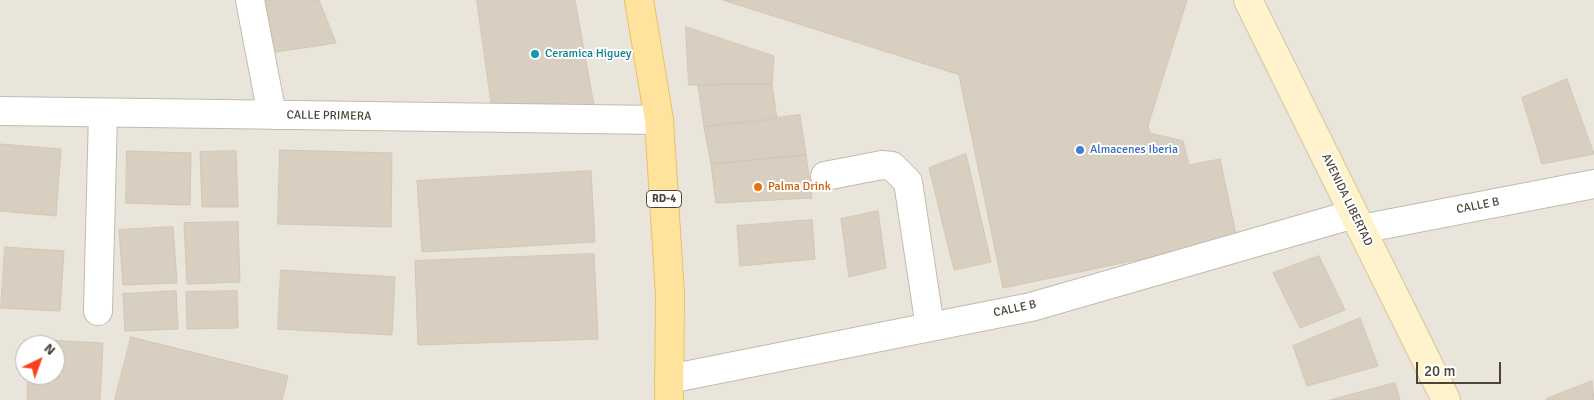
<!DOCTYPE html>
<style>
body{margin:0}
#map{position:relative;width:1594px;height:400px;overflow:hidden;background:#f6f3ec;font-family:Signika,sans-serif}
canvas{display:block}
.north{position:absolute;left:15px;top:335px;width:50px;height:50px;box-sizing:border-box;background:#fff;border:1px solid #b7b4b0;border-radius:50%;rotate:42deg;font-size:14px;font-weight:700;line-height:20px;text-align:center;color:#4b4439}
.north::after{content:'';display:block;margin:auto;width:18px;height:22px;background:#fc3f1d;clip-path:polygon(50% 0,100% 100%,50% 72%,0 100%)}
.scale{position:absolute;left:1416px;top:362px;width:85px;height:22px;box-sizing:border-box;border:2px solid #4b4439;border-top:0;padding-left:6px;font-size:15px;line-height:18px;white-space:nowrap;color:#4b4439;-webkit-text-stroke:4px #fff;paint-order:stroke}
</style>
<div id="map">
<canvas width="1594" height="400"></canvas>
<div class="north">N</div>
<div class="scale">20 m</div>
</div>
<script>
const c = document.querySelector('canvas').getContext('2d');
c.lineJoin = 'round';
function fill(path, color) {
  c.fillStyle = color;
  c.fill(path, 'evenodd');
}
function stroke(path, color, width, dash) {
  c.strokeStyle = color;
  c.lineWidth = width;
  c.lineCap = dash ? 'butt' : 'round';
  c.setLineDash(dash || []);
  c.stroke(path);
}
function write(font, color, halo, rows, align = 'center') {
  c.font = font + ' Signika,sans-serif';
  c.lineWidth = 4;
  c.setLineDash([]);
  c.textBaseline = 'middle';
  c.strokeStyle = halo;
  c.fillStyle = color;
  for (const [text, x, y, turn = 0] of rows) {
    c.save();
    c.translate(x, y);
    c.rotate((+turn || 0) * Math.PI / 180);
    c.textAlign = isNaN(turn) ? turn : align;
    if (halo) c.strokeText(text, 0, 0);
    c.fillText(text, 0, 0);
    c.restore();
  }
}
const residential = new Path2D(`
 M0,0H1594V400H0ZM25,345H55V375H25Z`);
const building = new Path2D(`
 M266,0H319L336,43L276,52Z
 M477,0H575L595,111L492,108Z
 M723,0H1187L1148,126L1150,133L1183,141L1189,165L1220,159L1237,239L1003,288L959,75Z
 M686,27L774,56L772,84L689,85Z
 M1567,79L1594,154L1542,164L1522,98Z
 M772,84L777,119L704,127L698,85Z
 M800,115L806,155L711,164L704,127Z
 M0,144L61,149L56,216L0,211Z
 M280,150L392,153L391,227L278,224Z
 M127,151L191,153L190,205L126,203Z
 M236,151L238,207H202L200,152Z
 M966,154L991,262L954,270L929,168Z
 M806,155L812,198L716,203L711,164Z
 M591,171L595,242L422,252L417,181Z
 M878,211L886,268L849,277L841,219Z
 M812,220L815,259L740,266L737,226Z
 M238,222L240,282L187,284L184,223Z
 M173,227L177,283L123,285L119,230Z
 M5,247L64,251L60,311L1,308Z
 M594,254L598,339L418,345L415,261Z
 M1319,256L1345,310L1300,328L1273,273Z
 M281,270L395,277L392,335L278,329Z
 M176,291L178,329L125,331L123,294Z
 M237,291L238,328L187,329L186,292Z
 M1360,318L1378,366L1307,386L1293,346Z
 M131,337L288,376L282,400H115Z
 M30,339L103,343L100,400H27L28,375H55V345H30Z
 M1592,381L1594,400H1546V399Z
 M1395,383L1400,400H1330Z`);
const street = new Path2D(`
 M250,0L272,115
 M0,111L659,120
 M825,176L882,165L892,166L908,182L930,327
 M1361,229L1594,184
 M98,311L103,113
 M669,379L1031,307L1354,214`);
const secondary = new Path2D(`
 M1248,0L1446,400`);
const primary = new Path2D(`
 M639,0L659,120L670,295L669,400`);
const markers = [
 [535,54,5,"#0f9aa8"],
 [1080,150,5,"#3f7fe0"],
 [758,187,5,"#e8710a"]
];
const shields = [
 [664,199,35]
];
const shieldNames = [
 ["RD-4",664,199]
];
const cultureNames = [
 ["Ceramica Higuey",545,54]
];
const streetNames = [
 ["CALLE PRIMERA",329,116,1],
 ["AVENIDA LIBERTAD",1347,200,64],
 ["CALLE B",1478,206,-11],
 ["CALLE B",1015,309,-12]
];
const shopNames = [
 ["Almacenes Iberia",1090,150]
];
const foodNames = [
 ["Palma Drink",768,187]
];
fill(residential, '#eae5da');
fill(building, '#d8cfc1');
stroke(building, '#d3c7b4', 1);
stroke(street, '#c2bbae', 30);
stroke(secondary, '#d6c79b', 30);
stroke(primary, '#e6c16a', 30);
stroke(street, '#fff', 28);
stroke(secondary, '#fff3cd', 28);
stroke(primary, '#ffe39c', 28);
for (const [x, y, r, color] of markers) {
  const dot = new Path2D();
  dot.arc(x, y, r, 0, 2 * Math.PI);
  c.fillStyle = color;
  c.fill(dot);
  stroke(dot, '#fff', 2);
}
for (const [x, y, w] of shields) {
  const box = new Path2D();
  box.roundRect(x - w / 2, y - 8.5, w, 17, 4);
  c.fillStyle = '#fff';
  c.fill(box);
  stroke(box, '#4b4439', 1);
}
write('bold 11px', '#4b4439', null, shieldNames);
write('12px', '#0d838f', '#fff', cultureNames, 'left');
write('12px', '#4b4439', '#fff', streetNames);
write('12px', '#366cbe', '#fff', shopNames, 'left');
write('12px', '#c56008', '#fff', foodNames, 'left');
</script>
